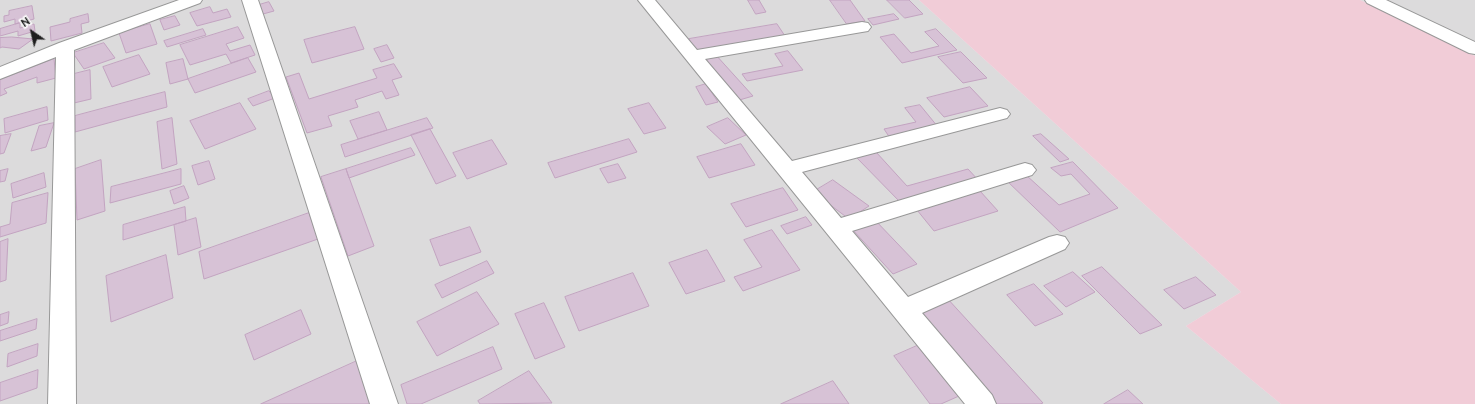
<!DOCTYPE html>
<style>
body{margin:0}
#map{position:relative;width:1475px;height:404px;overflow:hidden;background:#f0e3ec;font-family:Ubuntu,sans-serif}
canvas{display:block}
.north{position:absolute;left:12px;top:12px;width:40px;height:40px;-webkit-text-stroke:3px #fff;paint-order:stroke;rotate:326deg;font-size:11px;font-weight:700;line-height:16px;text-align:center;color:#1e1e1e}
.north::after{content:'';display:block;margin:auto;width:14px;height:18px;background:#1e1e1e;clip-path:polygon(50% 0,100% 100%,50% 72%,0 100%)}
</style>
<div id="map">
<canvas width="1475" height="404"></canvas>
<div class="north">N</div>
</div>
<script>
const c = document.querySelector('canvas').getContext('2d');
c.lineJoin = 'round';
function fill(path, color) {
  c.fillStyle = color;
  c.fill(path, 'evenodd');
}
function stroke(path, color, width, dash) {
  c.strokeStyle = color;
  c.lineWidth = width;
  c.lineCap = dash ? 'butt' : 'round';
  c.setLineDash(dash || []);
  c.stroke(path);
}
const residential = new Path2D(`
 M0,0H919L1241,292L1186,326L1281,404H0Z
 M1360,0H1475V56Z`);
const farmland = new Path2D(`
 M919,0H1360L1475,56V404H1281L1186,326L1241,292Z`);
const building = new Path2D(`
 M748,0H759L766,12L756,14Z
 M830,0H850L865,21L847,24Z
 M887,0H909L923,14L905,18Z
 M269,2L274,11L263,14L259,5Z
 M32,6L34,19L15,24V19L4,22V16L9,15V11Z
 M210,7L213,13L227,9L231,17L197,26L190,13Z
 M88,14L89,22L81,24L82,33L51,41L50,27L70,22V19Z
 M894,14L899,19L873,25L868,19Z
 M175,16L180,25L164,30L160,20Z
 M20,23V28L34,24L35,31L18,36V31L0,36V29Z
 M150,24L157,44L126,53L119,33Z
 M777,24L785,36L695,52L689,39Z
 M238,27L244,38L226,44L230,51L250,45L255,55L231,63L226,54L190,65L180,45Z
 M355,27L364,49L312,63L304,40Z
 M203,29L206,35L167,47L164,41Z
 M936,29L957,50L902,63L880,37L894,34L911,53L939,46L925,32Z
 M12,37L33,39L19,49L2,47L0,48V38Z
 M104,43L115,58L84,69L73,53Z
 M387,45L394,58L381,62L374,49Z
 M788,51L803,70L747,81L742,74L783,66L775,54Z
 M961,52L987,78L963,83L938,57Z
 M715,54L753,96L736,101L700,59Z
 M139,55L150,74L112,87L103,67Z
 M248,58L256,72L195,93L188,79Z
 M54,59L56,78L37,83V77L4,89L7,93L0,96V80Z
 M183,59L188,79L170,84L166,63Z
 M394,64L402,77L392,80L399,95L386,99L382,91L355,100L358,107L328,116L332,126L307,133L286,77L299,73L309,99L377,78L373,70Z
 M90,70L91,99L74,103V74Z
 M706,84L718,102L706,105L696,87Z
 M970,87L988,106L944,117L927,98Z
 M269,91L275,98L253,106L248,99Z
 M165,92L167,107L75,132V116Z
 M240,103L256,129L205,149L190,121Z
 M649,103L666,128L644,134L628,109Z
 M920,105L938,127L890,138L884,129L916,122L905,108Z
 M47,107L48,120L5,133L4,119Z
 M379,112L387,130L358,139L350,121Z
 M172,118L177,164L162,169L157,122Z
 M427,118L433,128L345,157L341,145Z
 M728,118L746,135L725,144L707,127Z
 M54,123L46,147L31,151L39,126Z
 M430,129L456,176L436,184L411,135Z
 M11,134L4,153L0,154V136Z
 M1041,134L1069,159L1060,162L1033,136Z
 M629,139L637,152L555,178L548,163Z
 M492,140L507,164L467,179L453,153Z
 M741,144L755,165L709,178L697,157Z
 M411,148L415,155L349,178L346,169Z
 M876,152L907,186L968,169L979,181L901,203L856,157Z
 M101,160L105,211L77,220L75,169Z
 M209,161L215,179L198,185L192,166Z
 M1073,162L1118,208L1060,232L1006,180L1026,175L1059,205L1090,194L1071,174L1061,176L1051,168Z
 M618,164L626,178L608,183L600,169Z
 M8,169L5,181L0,182V171Z
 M181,169V184L110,203L111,187Z
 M346,169L374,246L348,256L321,177Z
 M44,173L46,187L13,198L11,184Z
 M833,180L869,206L849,219L813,192Z
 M184,186L189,198L174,204L170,191Z
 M783,188L798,210L746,227L731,204Z
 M980,191L998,211L934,231L917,210Z
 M48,193L46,223L0,237V227L10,224L12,203Z
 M185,207L186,221L123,240V225Z
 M309,213L318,239L204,279L199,252Z
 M806,217L812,225L787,234L781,226Z
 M196,218L201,247L178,255L174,225Z
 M874,219L917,264L893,274L852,229Z
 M470,227L481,252L440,266L430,240Z
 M772,230L800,270L743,291L734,277L762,267L744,240Z
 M8,239L6,280L0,282V242Z
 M707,250L725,281L686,294L669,263Z
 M166,255L173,298L111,322L106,276Z
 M487,261L494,273L442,298L435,285Z
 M1102,267L1162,325L1140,334L1082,276Z
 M1073,272L1095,292L1066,307L1044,286Z
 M633,273L649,306L579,331L565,297Z
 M1196,277L1216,295L1184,309L1164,290Z
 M1034,284L1063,314L1035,326L1007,295Z
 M477,292L499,324L437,356L417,322Z
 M946,297L1043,403L1040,404H997L916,311Z
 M544,303L565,347L535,359L515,314Z
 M301,310L311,334L254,360L245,335Z
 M9,312L8,323L0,326V315Z
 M37,319L36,329L0,341V331Z
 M38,344L37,356L7,367L8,354Z
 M919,345L959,396L941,404H930L894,356Z
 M493,347L502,369L421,404H407L401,385Z
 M357,361L374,404H261Z
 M38,370L37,388L0,401V383Z
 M529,371L552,403L480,404L478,401Z
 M833,381L849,404H781Z
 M1128,390L1143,404H1104Z`);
const minor = new Path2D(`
 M179,0H202L200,3L74,50L76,404H48L56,57L0,79V67L59,43Z
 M242,0H258L398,404H370Z
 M638,0H655L697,50L862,22L868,23L871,27L868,31L862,32L705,59L792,161L1000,108L1007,110L1010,114L1007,118L802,172L841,218L1018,165L1025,163L1032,165L1036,170L1032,175L852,231L908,297L1049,237L1057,235L1065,237L1069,243L1065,249L922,313L992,395L996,404H965Z
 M1365,0H1386L1475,42V54L1469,53L1367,3Z`);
fill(residential, '#dcdbdc');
fill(farmland, '#f1ccd7');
fill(building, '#d7c2d6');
stroke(building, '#c3a4c1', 1);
stroke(minor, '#989898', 2);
fill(minor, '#fff');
</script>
